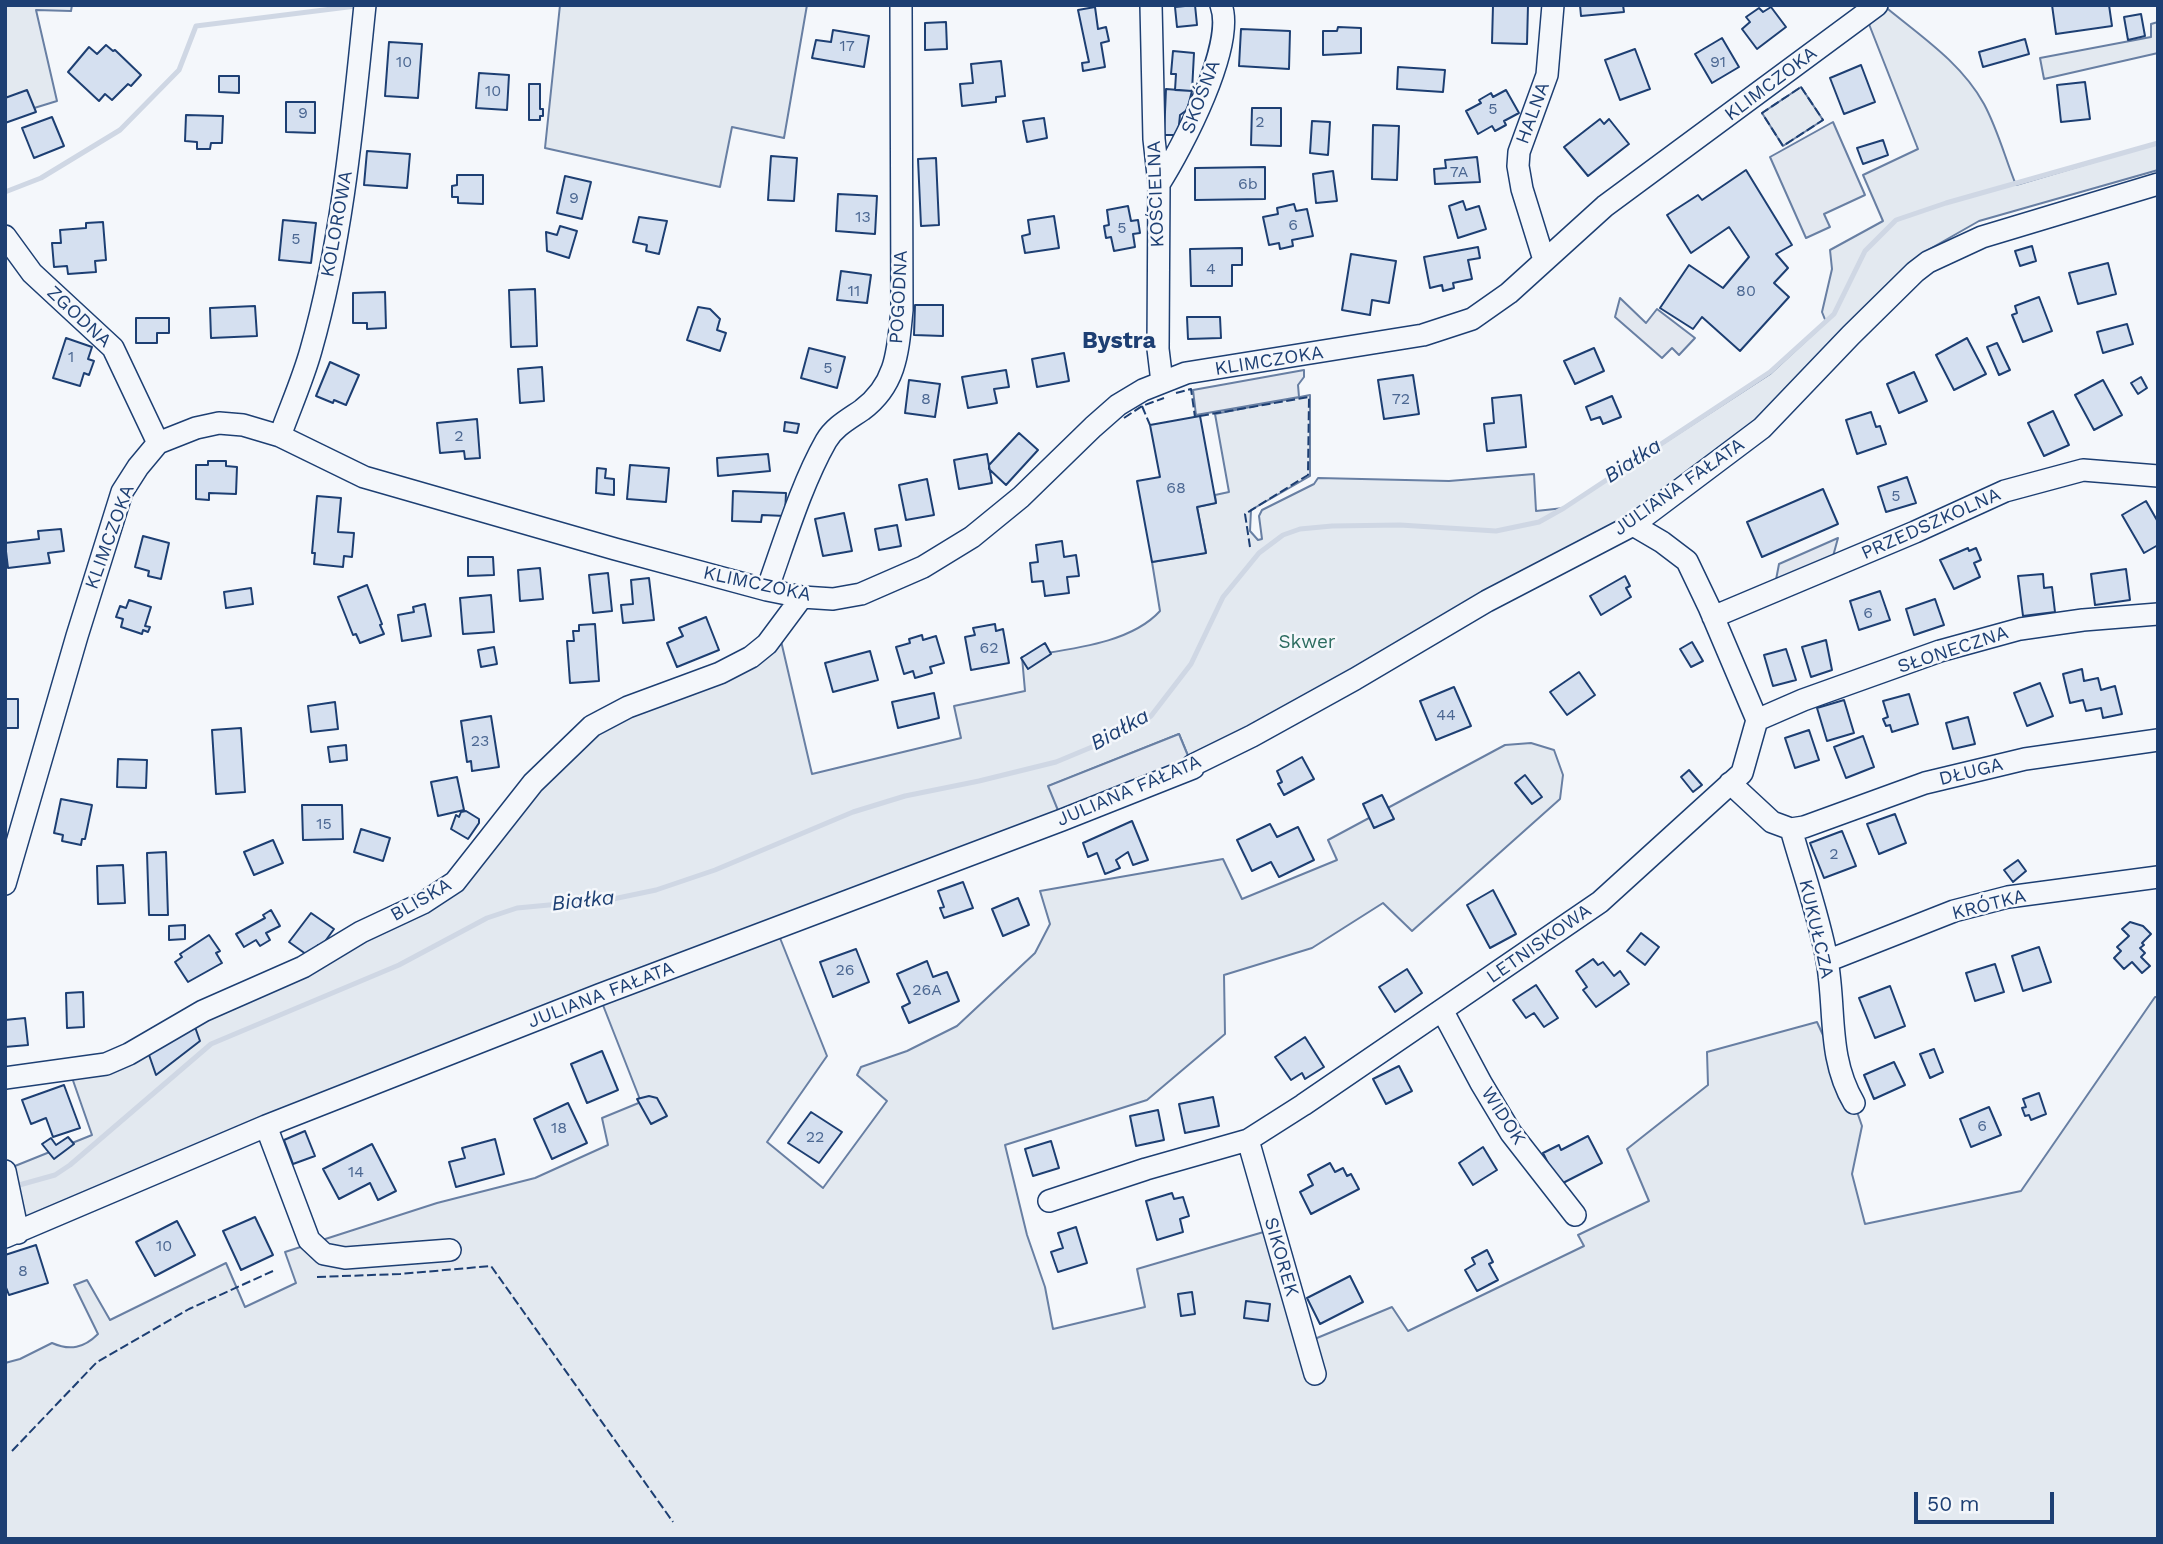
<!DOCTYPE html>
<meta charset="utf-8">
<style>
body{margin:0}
#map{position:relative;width:2163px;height:1544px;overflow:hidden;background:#f4f7fb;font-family:"Work Sans",sans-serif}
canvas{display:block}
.frame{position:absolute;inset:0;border:7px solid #1d3f73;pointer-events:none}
.scale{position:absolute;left:1914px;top:1492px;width:140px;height:32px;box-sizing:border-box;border:4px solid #1d3f73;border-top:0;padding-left:9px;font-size:21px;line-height:24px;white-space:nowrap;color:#1d3f73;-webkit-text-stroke:5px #f4f7fb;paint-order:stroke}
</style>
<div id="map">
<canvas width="2163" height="1544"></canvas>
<div class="frame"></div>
<div class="scale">50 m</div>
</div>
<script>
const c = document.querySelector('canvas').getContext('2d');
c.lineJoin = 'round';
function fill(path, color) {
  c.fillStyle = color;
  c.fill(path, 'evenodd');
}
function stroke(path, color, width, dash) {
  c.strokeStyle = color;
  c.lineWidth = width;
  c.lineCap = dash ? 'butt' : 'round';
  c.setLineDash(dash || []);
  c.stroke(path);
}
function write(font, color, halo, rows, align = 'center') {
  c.font = font + ' "Work Sans",sans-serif';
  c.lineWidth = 5;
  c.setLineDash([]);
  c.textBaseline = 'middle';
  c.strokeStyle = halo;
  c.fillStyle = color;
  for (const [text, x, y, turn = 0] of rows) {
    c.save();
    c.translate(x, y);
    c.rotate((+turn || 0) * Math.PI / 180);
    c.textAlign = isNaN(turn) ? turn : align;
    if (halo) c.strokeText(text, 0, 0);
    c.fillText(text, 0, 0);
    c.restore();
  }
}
const green = new Path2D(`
 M5,5H72L71,11L36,10L57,101L5,117Z
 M560,5H807L784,138L732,127L720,187L545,148Z
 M1883,5C1919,35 1961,62 1984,104C1998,130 2005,158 2016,185L2158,143V170L1979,221L1928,250L1805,385L1633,525L1193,768L1179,734L1049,786L1062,820L776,928L827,1056L767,1142L823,1188L887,1101L857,1075L861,1067L907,1051L957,1026L1035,953L1050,924L1040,891L1223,859L1242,899L1337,860L1328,840L1505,745L1531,743L1554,750L1563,775L1560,799L1412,931L1383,903L1312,948L1224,975L1225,1034L1147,1100L1005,1145L1027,1235L1045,1287L1053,1329L1145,1307L1137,1269L1267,1231L1300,1345L1392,1307L1408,1331L1584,1246L1578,1235L1649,1201L1627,1149L1708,1085L1707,1052L1817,1022L1854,1103L1862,1126L1852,1174L1865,1224L2021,1191L2155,997H2158V1539H5V1363L20,1359L52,1343C70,1351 84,1348 98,1334L74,1285L87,1280L110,1320L226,1263L245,1307L296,1283L285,1252L437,1203L535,1178L608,1145L602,1118L641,1102L599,995L5,1237V1170L92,1135L69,1069L82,1068L423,903L592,726L720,673L778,628L812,774L961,738L954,706L1025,691L1022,657C1066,649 1129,645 1160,611L1152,562L1206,553L1197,507L1216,503L1215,495L1229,492L1215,414L1310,395V476L1251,510L1250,531L1258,540L1262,539L1259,516L1262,510L1314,484L1318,478L1449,481L1534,474L1536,511L1564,508L1770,374L1826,322L1822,312L1832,269L1830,250L1883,221L1863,175L1918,149L1865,14Z
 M2158,22V53L2044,79L2040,58L2151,37V24Z
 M1801,87L1823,120L1783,146L1762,113Z`);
const parking = new Path2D(`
 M1833,122L1865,195L1824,214L1830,227L1806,238L1770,157Z
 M1620,298L1646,323L1657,309L1695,338L1679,355L1672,348L1662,358L1615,317Z
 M1304,370V377L1298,385L1299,397L1196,415L1193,390Z
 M1838,538L1832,560L1775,585L1779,564Z
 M1179,734L1193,768L1062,820L1048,786Z`);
const stream = new Path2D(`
 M5,192L41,178L120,130L179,70L196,26L356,6
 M12,1187L55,1175L70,1165L211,1044L399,965L487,918L517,908L613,899L656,890L715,870L853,812L905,796L979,781L1056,762L1116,737L1151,716L1191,664L1223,597L1259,553L1283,535L1300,529L1332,526L1400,525L1496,531L1539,522L1564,508L1770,372L1834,314L1865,251L1896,220L1946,203L2158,143`);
const building = new Path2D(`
 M1195,5L1197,25L1177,27L1175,7Z
 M1493,5H1528L1527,44L1492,43Z
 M1580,5H1623L1624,12L1581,16Z
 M2052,5H2109L2112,26L2056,34Z
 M1095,7L1098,29L1106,27L1109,41L1101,43L1105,67L1083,71L1082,63L1089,62L1078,10Z
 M1771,7L1786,27L1757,49L1742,29L1750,22L1746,17L1759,8L1763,12Z
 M2141,14L2145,36L2128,40L2124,17Z
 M946,22L947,49L925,50V23Z
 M1338,27L1361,28V53L1323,55V31H1337Z
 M1241,29L1290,31L1289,69L1239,66Z
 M833,30L869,36L864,67L812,58L816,40L831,42Z
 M1722,38L1739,67L1712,83L1695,54Z
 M2025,39L2029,54L1983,67L1979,52Z
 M389,42L422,44L418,98L385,96Z
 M106,45L113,51L115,50L141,75L131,86L128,84L112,100L105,94L99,101L68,72L89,47L97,54Z
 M1635,49L1650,89L1620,100L1605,60Z
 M1173,51L1194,53L1192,91L1175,90L1176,74H1171Z
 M1001,61L1005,96L996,97V102L962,106L960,84L973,83L971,64Z
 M1861,65L1875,102L1844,114L1830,78Z
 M1398,67L1445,70L1443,92L1397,89Z
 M479,73L509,75L507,110L476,108Z
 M219,76H239V93L219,92Z
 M2085,82L2090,119L2061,122L2057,85Z
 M529,84H540V109H543V116H540V120H529Z
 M1166,89L1192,91L1187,110L1180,115L1178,135H1164Z
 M27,90L36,112L5,123V98Z
 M1506,90L1519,113L1504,121L1506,125L1495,131L1492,126L1478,134L1466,111L1481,103L1479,100L1491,93L1493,97Z
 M286,102H315V133L286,132Z
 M1252,108H1281V146L1251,145Z
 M186,115L223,116L222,143H211L210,149H197V142L185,141Z
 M52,117L64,146L34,158L22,128Z
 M1044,118L1047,138L1027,142L1023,121Z
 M1600,119L1604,124L1609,119L1629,144L1588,176L1564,147Z
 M1312,121L1330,122L1328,155L1310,153Z
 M1373,125L1399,126L1397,180L1372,179Z
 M1883,140L1888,155L1863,164L1857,148Z
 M367,151L410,154L407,188L364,185Z
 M771,156L797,158L794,201L768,200Z
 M1477,157L1480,182L1435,184L1434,169L1446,168L1445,160Z
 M936,158L939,225L921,226L918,159Z
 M1265,167V199L1195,200V168Z
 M1746,170L1792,245L1776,254L1788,268L1774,283L1789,297L1740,351L1702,317L1693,329L1660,308L1689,265L1723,288L1749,257L1729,227L1691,253L1667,215L1698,195L1702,200Z
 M1333,171L1337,201L1316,203L1313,174Z
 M457,175H483V204L458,203V197H452V186L457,185Z
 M565,176L591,182L582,219L557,213Z
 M838,194L877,196L875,234L836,231Z
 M1463,201L1466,210L1479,206L1486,229L1458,238L1449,206Z
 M1294,204L1296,211L1307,209L1313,236L1292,240L1293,246L1280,249L1279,243L1269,245L1263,217L1278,214L1277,208Z
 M1128,206L1131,221L1138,220L1140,233L1133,234L1135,247L1114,251L1111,237L1106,238L1104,226L1109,225L1107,210Z
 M1054,216L1059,248L1025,253L1022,236L1030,234L1028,220Z
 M639,217L667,221L659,254L646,251L647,245L633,242Z
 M283,220L316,223L311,263L279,260Z
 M103,222L106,260L95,261L96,272L68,274L67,266L54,267L52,243H61L60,230L86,228V223Z
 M560,226L577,231L569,258L547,251L546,232L557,235Z
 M2032,246L2036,261L2020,266L2015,251Z
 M1478,247L1480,258L1468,260L1472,279L1453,283L1454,288L1443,291L1442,285L1430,288L1424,257Z
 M1242,248V265H1232V286H1191L1190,249Z
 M1351,254L1396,261L1389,303L1372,300L1370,315L1342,310Z
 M2108,263L2116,294L2078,304L2069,273Z
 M841,271L871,275L867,303L837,300Z
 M535,289L537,346L511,347L509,290Z
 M385,292L386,328L367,329V323H353V293Z
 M2039,297L2052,331L2023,342L2012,315L2017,313L2015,306Z
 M915,305H943V336L914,335Z
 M255,306L257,336L211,338L210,308Z
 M698,307L710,309L720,319L717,330L726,333L720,351L687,340Z
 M1187,317H1220L1221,338L1188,339Z
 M136,318H169V333H157V343H136Z
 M2127,324L2133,344L2103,353L2097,332Z
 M66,338L92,347L88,359L94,361L89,375L84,373L80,386L53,378Z
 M1967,338L1986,374L1954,390L1936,355Z
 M1997,343L2010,370L1999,375L1987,347Z
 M809,348L845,357L837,388L801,378Z
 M1594,348L1604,371L1575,384L1564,361Z
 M1064,353L1069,381L1037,387L1032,359Z
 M330,362L359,375L346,405L334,400L333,403L316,396Z
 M542,367L544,401L520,403L518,369Z
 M1006,370L1009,387L994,389L997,403L968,408L962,377Z
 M1914,372L1927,401L1899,413L1887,384Z
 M1413,375L1419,414L1384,419L1378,380Z
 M2141,377L2147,388L2138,394L2131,383Z
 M909,380L940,384L935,417L905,413Z
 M2103,380L2122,415L2094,430L2075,395Z
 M1521,395L1526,447L1487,451L1484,424L1494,423L1492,398Z
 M1612,396L1621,417L1603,424L1600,417L1591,420L1586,407Z
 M2053,411L2069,445L2044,456L2028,423Z
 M1871,412L1876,427L1880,426L1886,444L1857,454L1846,420Z
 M1200,416L1216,503L1197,507L1206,553L1152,562L1137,481L1160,477L1150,425Z
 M477,419L480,458L465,459L464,451L440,453L437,423Z
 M785,422L799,424L797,433L784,431Z
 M1019,433L1038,450L1006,485L989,469V465Z
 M768,454L770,471L718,476L717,458Z
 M987,454L992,483L959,489L954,460Z
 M208,461H226V466L237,467L236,494L209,493V500L196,499V465H208Z
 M630,465L669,468L666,502L627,499Z
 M597,468L606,469L605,478L614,479V495L596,493Z
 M1907,477L1916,503L1886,512L1878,487Z
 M927,479L934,515L906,520L899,485Z
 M1823,489L1838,524L1762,557L1747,522Z
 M733,491L786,493L785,516L762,515L761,522L732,521Z
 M317,496L341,498L338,532L354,533L352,557L344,556L343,567L314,564L315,553H312Z
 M2146,501L2158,522V545L2144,553L2122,515Z
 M844,513L852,551L823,556L815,519Z
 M897,525L901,546L879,550L875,529Z
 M61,529L64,551L48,553L50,563L8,568L5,543L39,539L38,531Z
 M143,536L169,543L161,579L148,576L149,571L135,567Z
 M1062,541L1064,557L1076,555L1079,576L1067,577L1069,593L1045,596L1043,581L1032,582L1030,563L1038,562L1036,545Z
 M1968,548L1969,551L1976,548L1981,560L1974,563L1980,577L1954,589L1940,560Z
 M468,557H493L494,575L468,576Z
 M540,568L543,599L520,601L518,570Z
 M2126,569L2130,600L2095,605L2091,574Z
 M608,573L612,611L593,613L589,575Z
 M2043,574L2044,588L2052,587L2055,612L2023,616L2018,576Z
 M1625,576L1630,586L1626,588L1631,597L1601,615L1590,596Z
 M649,578L654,620L623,623L621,605L633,604L631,580Z
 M367,585L382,624L380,625L384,634L360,643L356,634L353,635L338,597Z
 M251,588L253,604L226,608L224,592Z
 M1880,591L1890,620L1859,630L1850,601Z
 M491,595L494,632L463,634L460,598Z
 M1935,599L1944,625L1914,635L1906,609Z
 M129,600L151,607L145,626L150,627L148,632L143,630L142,634L121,627L123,619L116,617L120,606L126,608Z
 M425,604L431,636L402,641L398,615L414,612L413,607Z
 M706,617L719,650L677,667L667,643L683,636L679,628Z
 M595,624L599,681L570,683L567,641H574L573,631H579V625Z
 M995,624L996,631L1003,629L1009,663L971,670L965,637L975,635L973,628Z
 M922,635L923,640L936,636L944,663L930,667L932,673L915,678L913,671L904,674L896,647L910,643L909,639Z
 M1826,640L1832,670L1811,677L1802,647Z
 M1692,642L1703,661L1691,667L1680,649Z
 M1045,643L1051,654L1028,669L1021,658Z
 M494,647L497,664L481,667L478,650Z
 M1786,649L1796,680L1773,686L1764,655Z
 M870,651L878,680L833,692L825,663Z
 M2082,669L2084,681L2098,678L2101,690L2115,686L2122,714L2103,718L2101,708L2086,711L2083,700L2070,703L2063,674Z
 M1579,672L1595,695L1567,715L1550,692Z
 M2040,683L2053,716L2027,726L2014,693Z
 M1454,687L1471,726L1436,740L1420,701Z
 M934,693L939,718L898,728L892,702Z
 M1909,694L1918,724L1892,732L1890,725L1886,726L1883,719L1888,717L1883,701Z
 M5,699H18V728H6V734H5Z
 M1844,700L1854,733L1827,741L1817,708Z
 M335,702L338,729L311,732L308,706Z
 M491,716L499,767L472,771L471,761L467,762L461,721Z
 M1968,717L1975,744L1953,749L1946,723Z
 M241,728L245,792L216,794L212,730Z
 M1809,730L1819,760L1795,768L1785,738Z
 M1863,736L1874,767L1846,778L1834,747Z
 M346,745L347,760L330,762L328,747Z
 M1302,757L1314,779L1284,795L1278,784L1282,782L1277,771Z
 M118,759L147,760L146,788L117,787Z
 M1689,770L1702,785L1693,792L1681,777Z
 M1525,775L1542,797L1532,804L1515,783Z
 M457,777L464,810L438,816L431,782Z
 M1382,795L1394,819L1374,828L1363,804Z
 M61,799L92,805L85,839H82L81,845L62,841L63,835L54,833Z
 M302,805H342L343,839L303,840Z
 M466,811L479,819V823L468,839L451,829L456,815L459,817L461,812Z
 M1895,814L1906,843L1879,854L1867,824Z
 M1132,821L1148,860L1133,865L1128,852L1116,860L1120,868L1105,874L1097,853L1088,857L1083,843Z
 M1270,824L1277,837L1298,827L1314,860L1279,877L1271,862L1252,871L1237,840Z
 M361,829L390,838L383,861L354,852Z
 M1842,831L1856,866L1824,878L1810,843Z
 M273,840L283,863L254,875L244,852Z
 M166,852L168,915H149L147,853Z
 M2018,860L2026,871L2013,882L2004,870Z
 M123,865L125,903L98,904L97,866Z
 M963,882L973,908L944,918L940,908L944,907L938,891Z
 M1493,890L1516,934L1490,948L1467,905Z
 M1018,898L1029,925L1003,936L992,909Z
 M271,910L280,926L266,933L270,940L260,946L256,940L244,947L236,934L265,918L263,915Z
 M311,913L334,929L321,947L318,945L310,957L289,942Z
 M2130,922L2143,926L2151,934L2142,943L2144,945L2140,948L2145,953L2141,957L2150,966L2142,973L2132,962L2124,969L2114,958L2121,951L2117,947L2129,936L2122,929Z
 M185,925V939L169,940V926Z
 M1641,933L1659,947L1645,965L1627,951Z
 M209,935L220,951L216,953L222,963L188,982L175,962L182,957L180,954Z
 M2039,947L2051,982L2023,991L2012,956Z
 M856,949L869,982L833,997L820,962Z
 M1593,959L1598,965L1603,962L1614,976L1620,971L1629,984L1596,1007L1583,990L1587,987L1576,971Z
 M927,961L933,977L947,972L959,1001L909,1023L902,1007L910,1003L897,974Z
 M1995,964L2004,992L1975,1001L1966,973Z
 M1407,969L1422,993L1395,1012L1379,987Z
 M1536,985L1558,1018L1544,1027L1534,1013L1526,1018L1513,1000Z
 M1890,986L1905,1026L1875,1038L1859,998Z
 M83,992L84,1027L67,1028L66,993Z
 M25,1018L28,1045L5,1047V1020Z
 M195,1027L200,1041L156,1075L148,1052Z
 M1305,1037L1324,1067L1305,1079L1302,1073L1291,1080L1275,1057Z
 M1934,1049L1943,1072L1930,1078L1920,1054Z
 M602,1051L618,1090L587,1103L571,1064Z
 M1894,1062L1905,1085L1874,1099L1864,1075Z
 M1399,1066L1412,1091L1386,1104L1373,1079Z
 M64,1085L80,1128L53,1137L46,1118L31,1124L22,1100Z
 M2039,1093L2046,1114L2031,1120L2029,1115L2025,1116L2022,1108L2026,1107L2023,1099Z
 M649,1096L657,1098L667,1116L651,1124L637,1099Z
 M1213,1097L1219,1126L1185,1133L1179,1104Z
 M568,1103L587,1143L552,1159L534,1119Z
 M1989,1107L2001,1135L1971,1147L1960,1119Z
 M1158,1110L1164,1140L1136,1146L1130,1116Z
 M811,1112L842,1132L819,1163L788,1143Z
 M305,1131L315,1156L293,1164L284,1140Z
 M1588,1136L1602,1163L1559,1185L1543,1153L1559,1145L1561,1150Z
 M68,1137L74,1144L54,1159L42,1144L51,1138L56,1145Z
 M495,1139L504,1174L456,1187L449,1162L465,1158L462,1148Z
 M1051,1141L1059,1168L1033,1176L1025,1149Z
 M372,1144L396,1191L378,1200L370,1183L339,1199L323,1169Z
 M1483,1147L1497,1170L1473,1185L1459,1163Z
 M1330,1163L1335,1172L1343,1168L1347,1176L1351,1174L1359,1189L1311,1214L1300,1192L1313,1185L1308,1175Z
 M1172,1193L1174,1199L1183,1197L1189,1216L1180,1219L1183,1232L1157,1240L1146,1201Z
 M255,1217L273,1255L241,1270L223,1231Z
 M177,1221L195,1255L155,1276L136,1242Z
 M1076,1227L1087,1263L1058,1272L1051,1252L1063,1248L1058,1233Z
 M36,1245L48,1283L9,1295L5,1285V1255Z
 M1487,1250L1493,1262L1489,1264L1498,1280L1477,1291L1465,1270L1475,1264L1472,1258Z
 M1350,1276L1363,1302L1320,1324L1307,1298Z
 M1192,1292L1195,1314L1181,1316L1178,1294Z
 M1246,1301L1270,1304L1268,1321L1244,1318Z`);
const minor = new Path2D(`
 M1151,5L1154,139L1159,184L1158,349L1162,382
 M1159,184C1182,148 1236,45 1221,5
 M5,236L32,273L113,348L158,443
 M1544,260L1522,189L1518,166L1519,152L1547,75L1553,5
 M280,436C290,408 303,379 311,350C343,238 353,121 365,5
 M767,590C784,543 801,485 826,441C834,427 849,419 862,410C897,384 898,350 902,310L901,5
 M1713,617L1915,532L2005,491L2083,470L2158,476
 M1757,720L1803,700L1940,651L2020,629L2083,620L2158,614
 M1730,783L1772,822L1791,829C1803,872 1819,916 1827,960C1836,1010 1827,1057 1854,1103
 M1791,829L1804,827L1925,783L2025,759L2158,740
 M5,884L77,636L122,492L138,467L158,443L196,428L219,423L243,425L280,436L364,477L615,549L767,590L802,597L833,599L861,594L923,567L972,537L1021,497L1093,427L1118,405L1143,390L1186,373L1423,335L1472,319L1509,293L1605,206L1877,5
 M1827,961L1954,911L2008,897L2158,877
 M1442,1010L1481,1083L1511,1133L1575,1215
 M5,1078L106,1064L129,1054L203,1011L303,967L361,932L423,903L455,882L533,783L592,726L628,707L720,673L751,657L767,644L802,597
 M266,1126L309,1240L324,1254L345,1258L450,1250
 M1248,1140L1315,1374
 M5,1171L18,1233
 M1049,1201L1146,1169L1248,1140L1303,1105L1600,902L1742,773L1757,720L1709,607L1687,561L1662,542L1633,525
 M5,1237L266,1126L599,995L1062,820L1193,768V765L1252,736L1355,679L1487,601L1633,525L1762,428L1851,335L1915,272L1928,262L1982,237L2158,184`);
const fence = new Path2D(`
 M1801,87L1823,120L1783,146L1762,113Z
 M1176,393L1191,389L1195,417
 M1142,406L1150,425
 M1200,416L1309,397L1308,475L1245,514L1250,547
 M1124,418L1142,406L1164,398
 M317,1277L400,1274L491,1266L673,1522
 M12,1451L97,1362L189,1309L273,1271`);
const numberNames = [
 ["17",847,46],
 ["10",404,62],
 ["91",1718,62],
 ["10",493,91],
 ["5",1493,109],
 ["9",303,113],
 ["2",1260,122],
 ["7A",1459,172],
 ["6b",1248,184],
 ["9",574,198],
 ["13",863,217],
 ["6",1293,225],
 ["5",1122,228],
 ["5",296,239],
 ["4",1211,269],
 ["11",854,291],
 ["80",1746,291],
 ["1",71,357],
 ["5",828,368],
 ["8",926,399],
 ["72",1401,399],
 ["2",459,436],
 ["68",1176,488],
 ["5",1896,496],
 ["6",1868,613],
 ["62",989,648],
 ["44",1446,715],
 ["23",480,741],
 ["15",324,824],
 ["2",1834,854],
 ["26",845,970],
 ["26A",927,990],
 ["6",1982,1126],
 ["18",559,1128],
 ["22",815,1137],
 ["14",356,1172],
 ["10",164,1246],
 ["8",23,1271]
];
const streetNames = [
 ["KLIMCZOKA",1771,84,-37],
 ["SKOŚNA",1201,97,-69],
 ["HALNA",1533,113,-70],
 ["KOŚCIELNA",1156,194,-92],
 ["KOLOROWA",337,224,-80],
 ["POGODNA",899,297,-87],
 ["ZGODNA",79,317,43],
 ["KLIMCZOKA",1269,361,-9],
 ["JULIANA FAŁATA",1679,487,-35],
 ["PRZEDSZKOLNA",1931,524,-24],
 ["KLIMCZOKA",110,537,-70],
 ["KLIMCZOKA",757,584,12],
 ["SŁONECZNA",1953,650,-18],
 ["DŁUGA",1971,772,-14],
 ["JULIANA FAŁATA",1129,791,-23],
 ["BLISKA",421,900,-30],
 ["KRÓTKA",1989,905,-14],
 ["KUKUŁCZA",1816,929,77],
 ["LETNISKOWA",1539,944,-35],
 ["JULIANA FAŁATA",601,995,-21],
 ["WIDOK",1503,1116,57],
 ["SIKOREK",1281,1257,74]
];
const parkNames = [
 ["Skwer",1307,642]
];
const waterNames = [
 ["Białka",1633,461,-33],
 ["Białka",1120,730,-29],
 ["Białka",583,901,-6]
];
const quarterNames = [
 ["Bystra",1119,341]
];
fill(green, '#e3e9f0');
stroke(green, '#687fa3', 2);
fill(parking, '#e3e8f0');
stroke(parking, '#687fa3', 2);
stroke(stream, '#cfd7e4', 5);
fill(building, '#d5e0f0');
stroke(building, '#1d3f73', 2);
stroke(minor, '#1d3f73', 24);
stroke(minor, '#f4f7fb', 21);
stroke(fence, '#1d3f73', 2, [9, 3.5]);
write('16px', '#4b6792', null, numberNames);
write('19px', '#1d3f73', '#f4f7fb', streetNames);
write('19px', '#2c6c60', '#f4f7fb', parkNames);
write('italic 21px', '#1d3f73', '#f4f7fb', waterNames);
write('bold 23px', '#1d3f73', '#f4f7fb', quarterNames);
</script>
